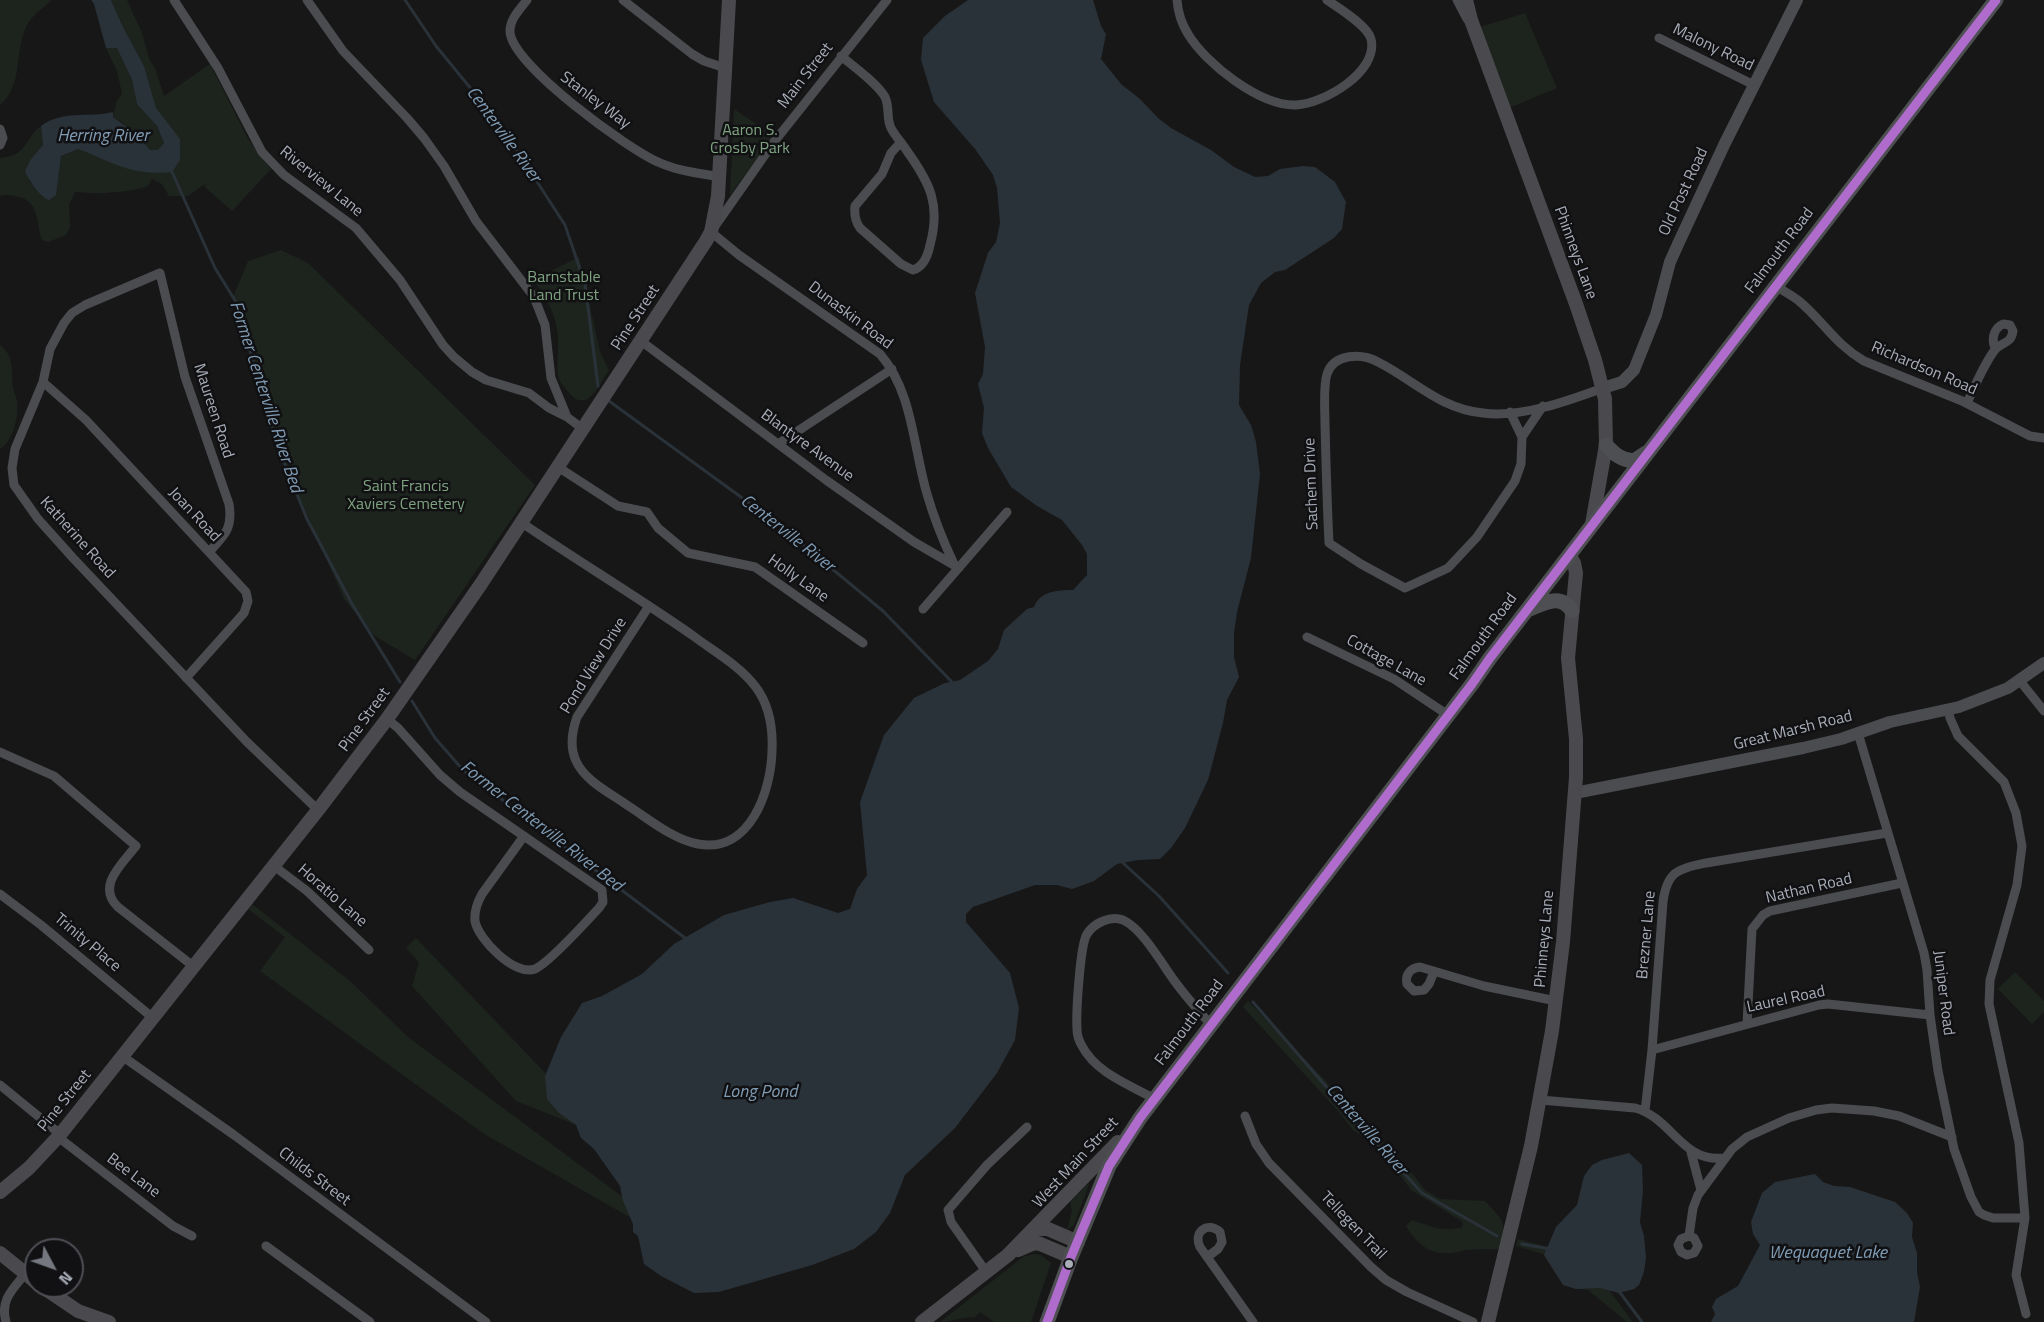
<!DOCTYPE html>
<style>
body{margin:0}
#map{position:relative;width:2044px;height:1322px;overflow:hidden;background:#171717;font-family:"Titillium Web",sans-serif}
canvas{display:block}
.north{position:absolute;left:24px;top:1238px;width:60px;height:60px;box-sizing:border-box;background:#111113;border:2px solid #4d4f55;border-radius:50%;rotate:131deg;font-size:16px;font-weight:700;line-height:24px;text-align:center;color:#a8adb8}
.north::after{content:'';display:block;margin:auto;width:21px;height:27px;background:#757880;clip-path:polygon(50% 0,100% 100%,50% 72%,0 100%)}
</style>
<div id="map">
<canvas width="2044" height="1322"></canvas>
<div class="north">N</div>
</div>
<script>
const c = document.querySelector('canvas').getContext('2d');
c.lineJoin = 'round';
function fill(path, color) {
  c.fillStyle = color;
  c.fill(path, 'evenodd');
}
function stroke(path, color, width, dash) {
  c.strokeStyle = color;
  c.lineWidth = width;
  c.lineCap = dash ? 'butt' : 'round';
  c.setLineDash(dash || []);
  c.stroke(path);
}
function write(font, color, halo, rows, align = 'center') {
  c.font = font + ' "Titillium Web",sans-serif';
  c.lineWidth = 5;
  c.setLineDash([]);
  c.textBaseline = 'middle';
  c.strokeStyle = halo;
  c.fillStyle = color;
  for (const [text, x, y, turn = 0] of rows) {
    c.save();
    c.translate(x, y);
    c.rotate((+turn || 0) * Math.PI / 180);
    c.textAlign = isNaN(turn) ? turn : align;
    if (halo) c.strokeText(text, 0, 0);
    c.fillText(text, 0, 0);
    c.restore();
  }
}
const green = new Path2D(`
 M0,0H52C43,8 32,15 26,27C14,53 24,84 0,105Z
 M111,0H127L142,33L150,61L155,68L164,96L210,64L248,139L271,169L232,211L205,187V184L188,196H169L162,184L152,179L148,186C134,191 119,192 105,193C95,194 85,192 75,192L69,205L70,227L66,235L48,242L42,240C36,223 40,202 19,197C11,195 7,194 0,196V158C29,155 22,141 41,126L43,145L31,159L29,181L43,197L57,186L61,156L78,149L92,154L172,172L144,66L123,27Z
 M1525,13L1557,88L1509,108L1480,27Z
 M117,47L132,80L137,103L157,126L164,143L158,151L150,150L123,123L113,117L117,101L122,94L117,71L106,48Z
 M734,109L774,136L730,195Z
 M281,250L308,263L535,485L415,660L375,636L344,599L281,455L233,297L248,261Z
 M579,257L600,352L609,370C600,383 588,413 571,395C566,389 560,384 558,376C556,362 560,345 557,329C554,311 545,295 533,280Z
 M0,345C15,356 11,371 13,388C14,393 17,397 17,402C19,416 13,442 0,449Z
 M252,904L350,981L408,1037L628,1201L631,1218L484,1134L260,971L285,937L248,909Z
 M416,938L550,1078L579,1119L574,1124L516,1101L412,986L419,962L406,948Z
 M2015,972L2044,1001V1012L2032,1024L1998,989Z
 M1248,1001L1325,1080L1352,1113L1399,1157L1425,1190L1440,1199L1485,1201C1492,1209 1504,1218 1503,1229C1503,1235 1501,1238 1503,1244L1498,1249C1487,1249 1476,1249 1465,1250C1460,1251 1456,1253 1451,1253C1429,1255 1416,1243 1406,1226L1412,1220C1430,1226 1444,1233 1462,1227L1463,1222L1411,1190L1383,1152L1375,1144L1353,1130L1339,1112L1243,1007Z
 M1090,1182L1074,1225L1067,1230L1072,1211L1070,1202Z
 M1518,1239L1548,1247L1603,1282L1633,1322H1627L1588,1290L1575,1288L1561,1278L1543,1254L1516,1246Z
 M1033,1254L1041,1255L1051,1263L1031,1322H994L980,1312L974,1318C961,1316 953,1322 940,1322L1023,1257Z`);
const water = new Path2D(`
 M91,0H111L123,27L144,66L156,108L180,139V160L172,172C131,176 115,163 78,149L61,156L56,195L49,200C39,196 29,181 25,171L31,159L43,145L41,126C62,110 89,118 113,112V117L135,133L150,150H158L164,143L157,126L137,104L132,80L117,48H106L94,4Z
 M968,0H1093L1101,26L1106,34L1101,59L1121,84L1140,99L1158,118L1171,128L1211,150L1234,167L1255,177L1268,176L1280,169L1303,166L1315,167L1335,182L1346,202L1342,229L1334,238L1285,270L1275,272L1261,283L1249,305L1240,365L1239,405L1251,425L1256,442L1260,474L1251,558L1237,612L1234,633V657L1239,677L1227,700L1223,723L1208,780L1185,828L1171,848L1160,859L1138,860L1117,864L1094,881L1072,889L1057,885H1035L973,907L966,914V922L1010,973L1019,1008L1015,1040L997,1073L955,1128L905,1175L890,1213L876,1232L854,1249L812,1265L719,1292L694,1293L661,1276L644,1264L638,1236L633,1232V1224L623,1201L620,1186L594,1149L581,1138L576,1125L559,1113L547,1099L545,1076L561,1037L582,1003L602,996L642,974L674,944L724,915L770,902L793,898L838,913L850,909L857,889L867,875L860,802L884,735L914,698L945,683L960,680L988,661L998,649L1004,630L1027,609L1034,607C1040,591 1058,590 1073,590L1087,575V554L1082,545L1062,520L1037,506L1011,487L988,448L982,433L984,408L978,384L983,374L985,347L975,293L988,253L996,242L1000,223L997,188L993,175L975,149L934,102L921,60L923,38L945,16Z
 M1629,1153L1642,1165L1643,1191L1640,1222L1644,1236L1646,1258L1644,1272L1639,1285L1634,1289L1619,1293L1600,1288L1576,1289L1563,1285L1544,1255L1556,1227L1577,1205L1584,1176L1592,1165L1602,1160Z
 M1815,1174L1823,1182L1834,1186L1850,1187L1895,1202L1907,1213L1913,1223L1912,1237L1917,1253V1272L1920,1287L1914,1322H1711L1715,1314L1712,1307L1716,1299L1738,1286L1760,1245L1753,1234L1751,1222L1762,1193L1775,1182Z`);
const stream = new Path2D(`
 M405,0L436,46L499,123L565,225L585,284L598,386
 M172,172L215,268L236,302L277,445L307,519L352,604L400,682
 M609,401L778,524L883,611L952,682
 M412,701L435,738L463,770L685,938
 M1123,863L1159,896L1228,973
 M1253,1002L1348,1112L1422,1193L1497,1236
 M1522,1244L1550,1249
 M1618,1290L1642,1322`);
const minor = new Path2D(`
 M174,0L218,68L262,152L284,175L356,228L400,280L443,345L454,357L472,372L486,380L529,393L549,408L567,417L583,429
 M307,0L343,51L407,118L424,138L444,166L476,221L534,297L545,325L551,378L567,417
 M527,0C520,9 510,19 510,31C510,64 628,149 658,162C677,171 699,173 720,177
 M623,0L692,54L704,61L725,68
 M887,0L774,142L711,232L739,255L880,354C913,392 913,447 927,494C934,518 943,541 954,564
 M1177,0C1178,13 1181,23 1188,34C1206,64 1260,106 1296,105C1323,104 1379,72 1371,39C1368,26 1339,8 1327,0
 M1457,0L1467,19
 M1659,38L1754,85
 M841,56C854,67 877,83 885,97C890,107 886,118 891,128C895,136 902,143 907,151C930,183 941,205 930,245C928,255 923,267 913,270L901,264L860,228C855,221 854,215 855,206L882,174L891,153L901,142
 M0,129L3,138L0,145
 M1776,286C1783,291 1792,295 1799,301C1823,321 1835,344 1864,361L1962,401L2030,436L2044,438
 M641,341L826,480L914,542L959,568
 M43,382L86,420L246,592L248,601L244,613L186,678
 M1967,403C1975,386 1983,366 1994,351C2000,342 2011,345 2013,331L2010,325L2003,324C1994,328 1991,339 1995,348
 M1510,412L1522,437L1521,464L1515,481L1477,537L1448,568L1405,588L1361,564L1329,543C1327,503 1326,464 1325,424C1325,411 1323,387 1327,374C1334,353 1362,353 1378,362C1414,380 1440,409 1483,413C1521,418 1568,401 1603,388
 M1522,437L1543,406
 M778,444L892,369
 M558,467L618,506L647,512L658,528L688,553L755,567L863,643
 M522,523C578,561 636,596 692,635C713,651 739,665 755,686C769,704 773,729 772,751C771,791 750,854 698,844C672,839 649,819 627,805C610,793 585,781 576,761C570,748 572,731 577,717L649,606
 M209,552C225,535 233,528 229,504L185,377L160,273L85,305L72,313L64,323L50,349L43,382L15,449L12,468L14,485L38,519L73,558L247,742L318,810
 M923,609L1007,512
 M1307,637L1394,679L1448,715
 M2020,681L2044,711
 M1948,709L1950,718L1958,736L2004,782L2016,813L2022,846L2017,885L1990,980L1989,1004L2019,1143L2025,1218L2016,1275L2026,1314
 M387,719L398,728L440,775L460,792L602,890L603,902L599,908C587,921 549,963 535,969C515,977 478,939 475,921C474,911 477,903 482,894L524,836
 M1858,733L1924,953L1927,970L1930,1015L1938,1071L1954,1149L1971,1197L1979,1212L1984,1215L1993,1218H2025
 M0,752L54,776L136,846C122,864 96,886 118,907L193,966
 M274,866L307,891L369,950
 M0,894L41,925L153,1018
 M1434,972L1429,984L1424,990L1414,991L1407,984C1405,975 1410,968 1420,967L1484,986L1556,1001
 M1747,1024L1752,929L1763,915L1770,911L1902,883
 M1652,1050L1819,1005L1828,1004L1930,1015
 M122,1056L234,1135L486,1322
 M0,1085L60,1134
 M1155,1099C1130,1085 1096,1073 1082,1046C1079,1041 1077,1035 1077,1029C1076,1013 1080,945 1087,934C1094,923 1111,915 1123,920C1143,929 1163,966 1176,983C1187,998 1199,1011 1211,1025
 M1540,1100L1635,1108C1672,1118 1682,1163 1724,1158
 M1645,1111L1652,1050L1663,902C1667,871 1678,869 1706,863L1887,833
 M1245,1116L1256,1144L1269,1163L1371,1267L1386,1280L1407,1292L1473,1322
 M58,1137L173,1226L192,1236
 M1691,1152L1701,1190
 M1689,1236L1694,1238L1698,1246L1694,1253L1687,1255L1681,1252L1678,1245L1681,1239L1689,1236L1693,1208L1698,1195L1732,1149L1747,1137L1789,1118L1816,1110L1832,1108L1874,1111L1899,1116L1952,1137
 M266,1246L370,1322
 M1207,1257L1218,1249L1222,1242L1220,1232C1207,1221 1193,1232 1200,1247L1253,1322
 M987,1273L951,1222L948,1210L987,1165L1027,1127
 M6,1322C0,1300 12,1290 25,1274`);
const tertiary = new Path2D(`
 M1603,388L1622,382L1634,370L1656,315L1670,262L1679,242L1725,143L1797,0
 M1575,793L1803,748L1841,739L1890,722L1959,707L2008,688L2044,663`);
const secondary = new Path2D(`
 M1466,0L1471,20L1576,304L1595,360L1605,399L1606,445L1592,524
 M0,1192L29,1168L59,1136L318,810L387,719L481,584L706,241L711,232L718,196L729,0
 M1035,1229H1048L1078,1242
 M1018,1250L1032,1244L1038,1243L1071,1257
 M0,1253L36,1282
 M41,1286L78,1311L109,1322
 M922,1322L1008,1255L1118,1142
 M1488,1322L1531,1146L1552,1031L1563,942L1576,777V739L1568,658L1576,573L1574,563L1569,555`);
const primary = new Path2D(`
 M1606,445C1614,454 1621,460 1634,461L1646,453
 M1527,610C1543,604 1561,592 1572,611
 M1047,1322L1071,1257L1109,1166L1140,1118L1472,684L1490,658C1660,440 1828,220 1996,0`);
const bus1 = new Path2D(`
 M1047,1322L1071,1257L1109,1166L1140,1118L1472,684L1490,658C1660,440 1828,220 1996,0`);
const markers = [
 [1069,1264,5,"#a8adb8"]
];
const streetNames = [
 ["Malony Road",1713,48,26],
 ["Main Street",806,76,-52],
 ["Stanley Way",595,101,37],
 ["Riverview Lane",321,182,39],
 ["Old Post Road",1684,192,-65],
 ["Falmouth Road",1780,251,-53],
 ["Phinneys Lane",1575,253,70],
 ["Dunaskin Road",850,316,37],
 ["Pine Street",636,318,-57],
 ["Richardson Road",1924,369,23],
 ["Maureen Road",213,411,72],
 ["Blantyre Avenue",807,446,36],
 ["Sachem Drive",1312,484,-92],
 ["Joan Road",194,515,47],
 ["Katherine Road",77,538,48],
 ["Holly Lane",798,579,35],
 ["Falmouth Road",1484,637,-54],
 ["Cottage Lane",1386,661,29],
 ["Pond View Drive",594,666,-58],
 ["Pine Street",365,720,-54],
 ["Great Marsh Road",1793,731,-14],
 ["Nathan Road",1809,889,-13],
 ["Horatio Lane",332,896,41],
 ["Brezner Lane",1647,935,-85],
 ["Phinneys Lane",1545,939,-85],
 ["Trinity Place",87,943,40],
 ["Juniper Road",1943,993,83],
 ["Laurel Road",1786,1000,-12],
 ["Falmouth Road",1190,1023,-53],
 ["Pine Street",65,1101,-51],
 ["West Main Street",1076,1163,-47],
 ["Bee Lane",133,1176,37],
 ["Childs Street",314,1177,37],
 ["Tellegen Trail",1353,1226,46]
];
const parkNames = [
 ["Aaron S.",750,131],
 ["Crosby Park",750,149],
 ["Barnstable",564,278],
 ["Land Trust",564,296],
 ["Saint Francis",406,487],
 ["Xaviers Cemetery",406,505]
];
const waterNames = [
 ["Centerville River",503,135,54],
 ["Herring River",103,137],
 ["Former Centerville River Bed",265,397,72],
 ["Centerville River",787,534,38],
 ["Former Centerville River Bed",541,827,38],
 ["Long Pond",760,1093],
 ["Centerville River",1366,1130,49],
 ["Wequaquet Lake",1828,1254]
];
fill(green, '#1d241e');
fill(water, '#2a3239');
stroke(stream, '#2a3239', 3);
stroke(minor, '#4b4c50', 9);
stroke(tertiary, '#4b4c50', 12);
stroke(secondary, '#4a4a4e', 14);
stroke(primary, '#4d4f52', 15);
stroke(bus1, '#b06ccc', 9);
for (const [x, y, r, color] of markers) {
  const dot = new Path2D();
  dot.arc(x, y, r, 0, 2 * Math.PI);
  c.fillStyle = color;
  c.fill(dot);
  stroke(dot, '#111113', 2);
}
write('16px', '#a8adb8', '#111113', streetNames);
write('16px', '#7fa381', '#111113', parkNames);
write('italic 18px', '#7f9bb3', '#111113', waterNames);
</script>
